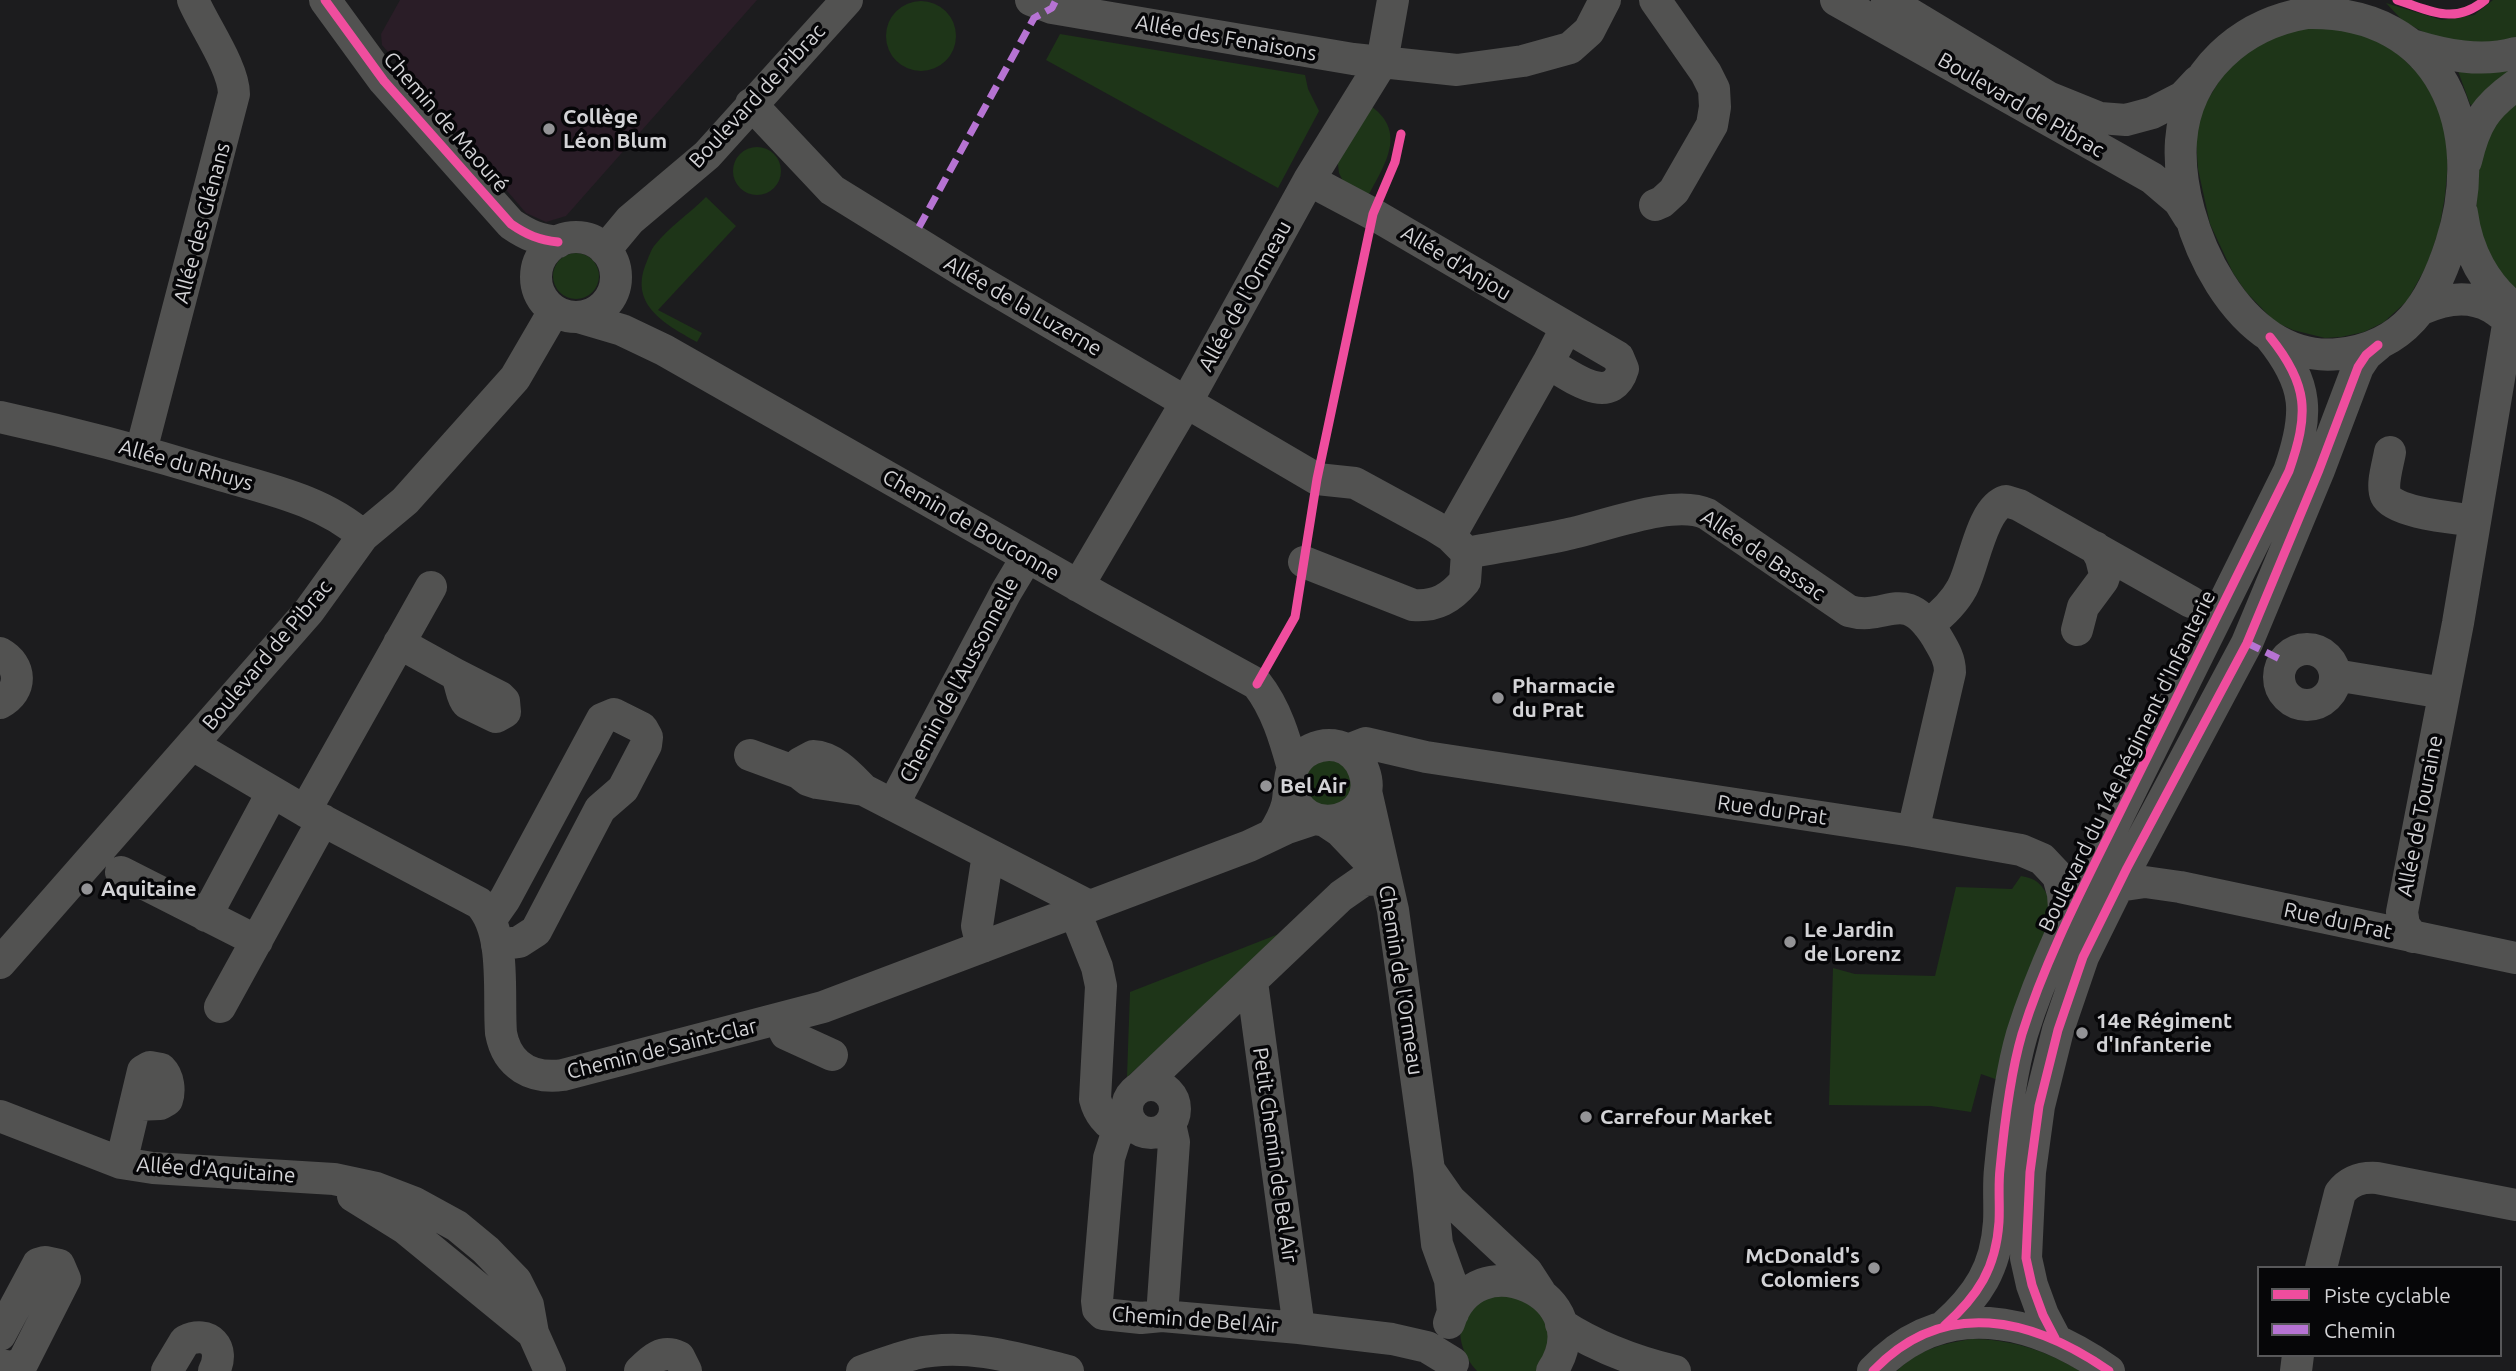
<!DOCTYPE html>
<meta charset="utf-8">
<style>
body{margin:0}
#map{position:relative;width:2516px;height:1371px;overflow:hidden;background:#1c1c1e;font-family:Ubuntu,sans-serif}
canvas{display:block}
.legend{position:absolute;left:2257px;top:1266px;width:245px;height:91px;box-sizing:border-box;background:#060608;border:2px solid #58585a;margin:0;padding:9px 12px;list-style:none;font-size:21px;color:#d3d3d6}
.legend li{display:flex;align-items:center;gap:14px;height:35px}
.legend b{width:35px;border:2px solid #58585a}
</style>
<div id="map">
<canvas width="2516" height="1371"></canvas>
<ul class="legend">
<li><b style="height:9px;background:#ef4d9e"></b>Piste cyclable</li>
<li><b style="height:9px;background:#b673d3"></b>Chemin</li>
</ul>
</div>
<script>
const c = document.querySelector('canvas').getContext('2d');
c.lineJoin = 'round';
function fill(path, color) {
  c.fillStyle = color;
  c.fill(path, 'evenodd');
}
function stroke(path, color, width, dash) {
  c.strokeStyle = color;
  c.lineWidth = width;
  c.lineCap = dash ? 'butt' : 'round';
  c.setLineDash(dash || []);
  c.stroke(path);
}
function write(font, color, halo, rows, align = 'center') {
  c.font = font + ' Ubuntu,sans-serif';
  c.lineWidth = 7;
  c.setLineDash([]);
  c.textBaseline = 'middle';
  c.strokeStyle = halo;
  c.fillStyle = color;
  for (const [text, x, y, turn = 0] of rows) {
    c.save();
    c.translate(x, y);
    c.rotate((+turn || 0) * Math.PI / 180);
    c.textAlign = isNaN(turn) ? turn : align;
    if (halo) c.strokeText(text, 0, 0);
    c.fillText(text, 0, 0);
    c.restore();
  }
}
const education = new Path2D(`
 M400,0H757L566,216L546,222L526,213L382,45L381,34Z`);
const green = new Path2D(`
 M2493,0H2516V46L2490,50L2427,34L2403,21L2386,3L2442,20L2474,15Z
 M886 36a35 35 0 1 1 70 0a35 35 0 1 1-70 0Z
 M2331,25L2389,45L2430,85L2446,132L2448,163L2445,196L2439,230L2427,265L2407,301L2384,322L2364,332L2341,337L2325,338L2293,330L2275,322L2246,292L2233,273L2210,224L2198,169L2196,141L2200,113L2231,61L2277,33Z
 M1060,34L1305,75L1308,89L1319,111L1278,188L1046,60Z
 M2516,65V75L2474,107L2470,104L2458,71Z
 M2516,96V303L2501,290L2475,223L2479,168L2496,115Z
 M1368,104C1409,131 1385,164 1367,198L1345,185L1339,173L1337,157Z
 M733 171a24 24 0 1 1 48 0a24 24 0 1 1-48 0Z
 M706,197L736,226L658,310L702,333L697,342C663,323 628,304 647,261C649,256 651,250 654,246C668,228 690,213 706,197Z
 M553 276a23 23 0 1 1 46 0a23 23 0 1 1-46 0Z
 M1327,754L1357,772L1349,805L1315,808L1301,776Z
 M2021,876C2041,879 2044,889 2053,906L1998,1080L1981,1074L1971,1112L1931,1106L1829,1105L1833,968L1855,974L1935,976L1956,887L2012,889Z
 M1289,930L1127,1077L1130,992Z
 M1506,1289L1544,1311L1551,1340L1539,1371H1477C1463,1356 1453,1330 1467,1311C1475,1301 1495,1295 1506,1289Z
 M1972,1339C2011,1339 2047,1351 2080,1371H1897C1917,1350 1944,1343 1972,1339Z`);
const minor = new Path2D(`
 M325,0L384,81L511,224C527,235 539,240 558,242
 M1031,0L1052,8L1353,59L1457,70L1523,61L1570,48L1589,31L1605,0
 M1836,0L2152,178L2179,201L2189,217
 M1887,0L2048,97L2100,118L2126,120L2152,113L2183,97L2198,81
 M2307,13C2442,10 2488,129 2451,244C2432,303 2405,347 2339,354C2239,365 2175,225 2181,141C2186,72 2241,24 2307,13Z
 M2412,45C2445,55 2481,63 2516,53
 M751,104L832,190L971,276L1317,479L1355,483L1434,526L1450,536L1467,553L1465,581C1451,598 1436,607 1413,605L1304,562
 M2466,161C2475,123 2485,107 2516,85
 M1309,180L1373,214L1618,357L1623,369C1611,409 1570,375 1548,363L1566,328
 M1655,205L1662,202L1674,191L1712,125L1715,107L1714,89L1706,73L1655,0
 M2462,213C2467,251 2485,286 2516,309
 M536 277a40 40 0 1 1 80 0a40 40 0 1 1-80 0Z
 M605,250L630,220L707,155L847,0
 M2422,309C2444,299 2468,294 2491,307C2499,312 2506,318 2514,322
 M578,317L622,330L664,350L1100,598L1257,684C1276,708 1285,739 1293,768
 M0,417C73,433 145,452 217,474C267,489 323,500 363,536
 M141,451L234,94C234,68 204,26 193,0
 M2390,452C2388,464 2381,485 2386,496C2394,513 2456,518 2475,521
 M1450,536L1548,363
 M1467,553C1499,547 1531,542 1564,535C1601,528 1673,498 1707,514L1849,611C1888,622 1903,585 1936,636C1943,648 1950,658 1950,672L1913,831
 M1078,586L1187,401L1309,180L1382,62L1393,0
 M1928,625C1941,615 1954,603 1962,588C1974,567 1981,508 2006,501L2019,505L2191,602
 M2077,630L2083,607L2103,580L2105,574L2101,558L2095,547
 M399,643L455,674C462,683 460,695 467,703L496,717L505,712L504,701L500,697L455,674
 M2279 677a28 28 0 1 1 56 0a28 28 0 1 1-56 0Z
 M0,653C22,665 23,691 0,703
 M2335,675L2444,693
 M193,743L203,751L305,811L479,903C507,931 498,995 501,1033C507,1066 532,1079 563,1075L823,1007L1249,846L1287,828L1314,819
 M1348,750L1366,743L1426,757L1913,831L2021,850L2042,859L2058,876L2063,894L2065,924
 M750,755L799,773
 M864,790L817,783L808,780L799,773L800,763L813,756C834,757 850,776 864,790L988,854
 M1366,791L1393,910L1429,1170L1437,1244L1450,1280L1453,1313
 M893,805L1006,592L1027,557
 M305,811L431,587
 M1325,821L1340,831L1384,877
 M1273,834C1279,825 1284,816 1287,805C1290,793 1288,779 1293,768C1300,751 1320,742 1338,746C1350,749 1360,759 1364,771C1382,822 1301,844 1290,787
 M121,872L257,941
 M2118,886L2145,882L2180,887L2516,958
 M1075,912L1097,967L1101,986L1095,1099C1098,1111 1107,1126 1121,1129
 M206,916L272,793
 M491,919L505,899L602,719L614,714L642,728L647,737L646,745L623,789L600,809L536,931L519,942L497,945
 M2413,937L2404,925L2402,912L2458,623L2509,319
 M982,947L977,926L988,854L1089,906
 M0,963L309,611L363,536L405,501L515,378L554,311
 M1252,982L1299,1328
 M220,1007L323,820
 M779,1020L786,1034L832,1055
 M1127 1109a24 24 0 1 1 48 0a24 24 0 1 1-48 0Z
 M1139,1088L1341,896L1364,880L1385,879
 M0,1116L121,1163L153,1168L334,1179L376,1188L415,1203L457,1226L486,1250L516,1281L528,1305L533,1333L550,1371
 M1129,1121L1116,1136L1109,1158L1097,1301L1098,1309L1103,1314L1141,1318L1162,1316L1299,1328L1392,1339L1427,1347L1453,1363
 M121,1163L143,1071L150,1067L161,1069C169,1077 170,1091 167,1100L160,1104L135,1105
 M1429,1170L1450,1200L1527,1272L1540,1292
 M353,1196L406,1229L533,1333
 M2321,1268L2340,1193C2350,1180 2362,1177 2377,1178L2516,1205
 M1162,1316L1174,1142L1170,1124
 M1449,1323C1474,1238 1602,1296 1552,1371
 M1561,1324C1596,1347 1634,1361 1675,1371
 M1944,1326C1978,1296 1996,1268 1999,1222C2000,1205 1998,1187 2000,1169C2004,1127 2010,1075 2022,1034C2047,954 2088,878 2125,802C2179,692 2234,582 2289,471C2309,414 2309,385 2270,337
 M0,1335L38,1264L45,1262L59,1265L65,1279L23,1362L12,1367L0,1365
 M2055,1338L2043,1315L2032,1285L2026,1258L2030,1172L2039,1106L2058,1030L2083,957L2127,868L2247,643L2319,470L2358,367L2366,355L2378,345
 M167,1371L185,1341C209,1329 226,1348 214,1371
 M640,1371C652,1359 662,1349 679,1357L686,1371
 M862,1371C879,1365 896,1359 914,1354C965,1342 1018,1358 1068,1371
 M1873,1371C1944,1296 2033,1318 2109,1371
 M2296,1371L2298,1355`);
const quiet = new Path2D(`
 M919,227L1034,18L1052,8L1056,0
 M2247,643L2284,661`);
const cycleway = new Path2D(`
 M325,0L384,81L511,224C527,235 539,240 558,242
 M2397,0C2430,10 2454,26 2485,0
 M1257,684L1295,617L1317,479L1373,214L1395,162L1401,134
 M1944,1326C1978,1296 1996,1268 1999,1222C2000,1205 1998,1187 2000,1169C2004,1127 2010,1075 2022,1034C2047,954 2088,878 2125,802C2179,692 2234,582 2289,471C2309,414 2309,385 2270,337
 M2055,1338L2043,1315L2032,1285L2026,1258L2030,1172L2039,1106L2058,1030L2083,957L2127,868L2247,643L2319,470L2358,367L2366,355L2378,345
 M1873,1371C1944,1296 2033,1318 2109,1371`);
const markers = [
 [549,129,7,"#939396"],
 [1498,698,7,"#939396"],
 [1266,786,7,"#939396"],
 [87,889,7,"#939396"],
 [1790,942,7,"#939396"],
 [2082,1033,7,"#939396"],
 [1586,1117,7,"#939396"],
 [1874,1268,7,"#939396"]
];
const streetNames = [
 ["Allée des Fenaisons",1226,38,10],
 ["Boulevard de Pibrac",757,96,-47],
 ["Boulevard de Pibrac",2021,105,30],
 ["Chemin de Maouré",446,122,49],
 ["Allée des Glénans",202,223,-75],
 ["Allée d'Anjou",1456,263,31],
 ["Allée de l'Ormeau",1245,296,-61],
 ["Allée de la Luzerne",1023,306,30],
 ["Allée du Rhuys",186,465,16],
 ["Chemin de Bouconne",971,525,30],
 ["Allée de Bassac",1763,555,34],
 ["Boulevard de Pibrac",267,655,-50],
 ["Chemin de l'Aussonnelle",959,680,-62],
 ["Boulevard du 14e Régiment d'Infanterie",2127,761,-64],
 ["Rue du Prat",1772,810,8],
 ["Allée de Touraine",2420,816,-79],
 ["Rue du Prat",2338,921,12],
 ["Chemin de l'Ormeau",1401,980,81],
 ["Chemin de Saint-Clar",662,1049,-14],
 ["Petit Chemin de Bel Air",1275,1155,82],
 ["Allée d'Aquitaine",216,1170,4],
 ["Chemin de Bel Air",1195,1320,4]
];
const poiNames = [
 ["Collège",563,117],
 ["Léon Blum",563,141],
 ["Pharmacie",1512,686],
 ["du Prat",1512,710],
 ["Bel Air",1280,786],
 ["Aquitaine",101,889],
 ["Le Jardin",1804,930],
 ["de Lorenz",1804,954],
 ["14e Régiment",2096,1021],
 ["d'Infanterie",2096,1045],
 ["Carrefour Market",1600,1117],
 ["McDonald's",1860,1256,"right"],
 ["Colomiers",1860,1280,"right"]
];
fill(education, '#2a1d27');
fill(green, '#1e3518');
stroke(minor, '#525251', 32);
stroke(quiet, '#b673d3', 7, [14, 7]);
stroke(cycleway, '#ef4d9e', 9);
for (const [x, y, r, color] of markers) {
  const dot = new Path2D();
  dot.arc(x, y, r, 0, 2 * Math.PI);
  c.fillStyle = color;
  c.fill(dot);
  stroke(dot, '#060608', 2.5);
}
write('21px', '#d3d3d6', '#060608', streetNames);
write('bold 21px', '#d3d3d6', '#060608', poiNames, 'left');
</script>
